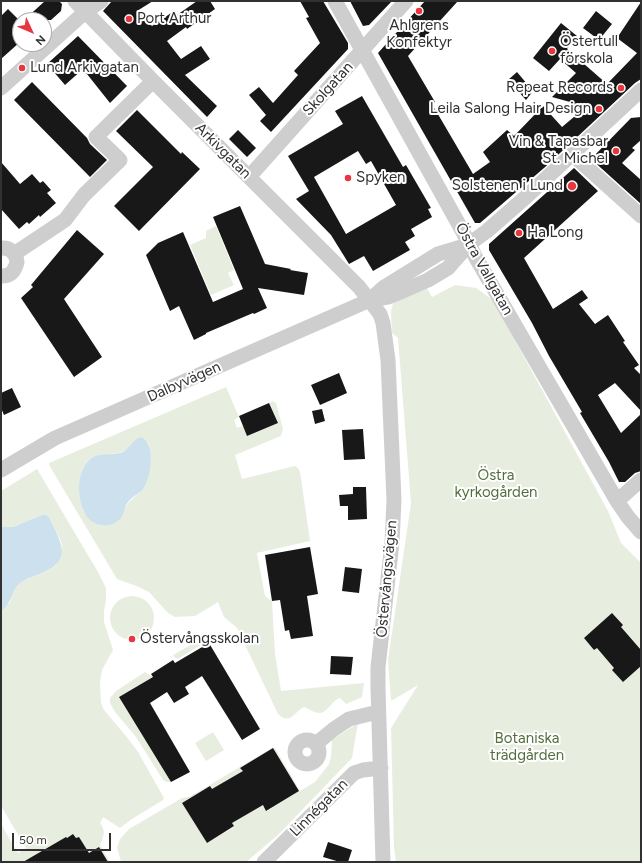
<!DOCTYPE html>
<meta charset="utf-8">
<style>
body{margin:0}
#map{position:relative;width:642px;height:863px;overflow:hidden;background:#fff;font-family:Figtree,sans-serif}
canvas{display:block}
.frame{position:absolute;inset:0;border:2px solid #313131;pointer-events:none}
.north{position:absolute;left:12px;top:12px;width:40px;height:40px;box-sizing:border-box;background:#fff;border:1px solid #adadad;border-radius:50%;rotate:134deg;font-size:11px;font-weight:700;line-height:16px;text-align:center;color:#313131}
.north::after{content:'';display:block;margin:auto;width:14px;height:18px;background:#e63640;clip-path:polygon(50% 0,100% 100%,50% 72%,0 100%)}
.scale{position:absolute;left:12px;top:833px;width:99px;height:18px;box-sizing:border-box;border:2px solid #313131;border-top:0;padding-left:5px;font-size:12px;line-height:14px;white-space:nowrap;color:#313131;-webkit-text-stroke:3px #fff;paint-order:stroke}
</style>
<div id="map">
<canvas width="642" height="863"></canvas>
<div class="frame"></div>
<div class="north">N</div>
<div class="scale">50 m</div>
</div>
<script>
const c = document.querySelector('canvas').getContext('2d');
c.lineJoin = 'round';
function fill(path, color) {
  c.fillStyle = color;
  c.fill(path, 'evenodd');
}
function stroke(path, color, width, dash) {
  c.strokeStyle = color;
  c.lineWidth = width;
  c.lineCap = dash ? 'butt' : 'round';
  c.setLineDash(dash || []);
  c.stroke(path);
}
function write(font, color, halo, rows, align = 'center') {
  c.font = font + ' Figtree,sans-serif';
  c.lineWidth = 4;
  c.setLineDash([]);
  c.textBaseline = 'middle';
  c.strokeStyle = halo;
  c.fillStyle = color;
  for (const [text, x, y, turn = 0] of rows) {
    c.save();
    c.translate(x, y);
    c.rotate((+turn || 0) * Math.PI / 180);
    c.textAlign = isNaN(turn) ? turn : align;
    if (halo) c.strokeText(text, 0, 0);
    c.fillText(text, 0, 0);
    c.restore();
  }
}
const green = new Path2D(`
 M216,226L234,270L228,273L234,285L211,295L190,245L206,238V231Z
 M455,285L476,288L493,300L608,511L621,543L641,563V862H396L394,847L391,728L418,685L391,701L388,660L411,503L398,338L392,333L391,311L393,303L427,288L432,297Z
 M226,387L239,417L234,420L237,428L243,426L247,436L278,423L269,403L273,401L276,403L283,429L281,436L235,455L242,479L295,466L298,468L300,472L310,541L257,553L265,596L272,601L275,654L281,691L364,683L362,697L346,704L340,698C332,700 328,712 320,713C314,713 309,709 304,707C295,711 290,726 278,714L237,628L224,617L218,602L195,616L175,617L168,613L149,592L139,587L117,579L49,465V463ZM141,437L148,443L150,448L151,460L147,482L144,488L128,503L122,516L84,512C79,496 75,464 95,456C103,453 113,455 122,452C130,449 134,441 141,437Z
 M37,469L98,572L106,588V600L104,611V622L113,650L102,670L100,682L101,703L104,710L126,736L138,752L164,798L163,800L132,819L120,828L103,817L100,823C106,831 104,836 100,845L110,862H108L99,847L89,853L79,837L76,838L73,834L67,838L66,837L23,862H3L1,858V824L18,853L26,848L1,806V611L10,602L15,588L19,583L47,571L56,565L62,547L61,541L49,517L46,515H42L13,527H1V491Z
 M110 618a22 22 0 1 1 44 0a22 22 0 1 1-44 0Z
 M203,638L207,641L178,659L175,658L173,655Z
 M145,672L153,677L119,697L171,782H166L163,780L136,737L115,712L110,703V698L116,691Z
 M358,723L352,758L278,835L246,862H121L117,847L120,839L129,829L182,798L191,796L272,748H275L300,791L315,782L329,764L331,756L332,740ZM273,748L299,791L267,811L263,805L232,823L234,827L207,843L182,803L210,786L214,792L244,774L241,768Z
 M213,732L224,750L206,761L195,743Z`);
const water = new Path2D(`
 M141,437C144,439 147,441 148,444C154,453 150,479 144,488C140,493 133,496 128,502C125,506 125,512 122,516C116,527 99,528 90,520C76,506 74,468 93,457C102,452 113,456 123,452C130,448 133,439 141,437Z
 M42,515H46L49,517C60,540 74,560 42,573C35,576 26,579 20,583C13,588 13,596 9,602C7,606 4,609 1,611V527H13Z`);
const building = new Path2D(`
 M45,1H59L62,4L61,11L51,20H24Z
 M112,1H153L137,11L152,26L174,11L177,15L197,1H210L215,9L187,29L186,27L167,41L181,59L201,46L210,59L185,75L217,106L207,117L103,11Z
 M300,1H323L348,43V49L271,132L260,121L266,115L249,95L259,87L273,103L298,75L294,71L320,43L306,18L309,17Z
 M350,1H392L369,25L363,26Z
 M425,1H458L408,56L435,102L432,104L473,174L490,162L483,152L507,130L514,136L543,106L562,127L581,111L570,102L552,97L576,73L560,59L549,71L533,58L561,23L577,36L567,49L607,84L637,53L617,38L641,2V79L635,83L544,168L480,223H475L378,53Z
 M8,9L20,21V42L1,59V16Z
 M596,11L612,24L599,40L583,28Z
 M78,36L127,86L110,103L83,69L65,85L47,64Z
 M517,72L533,91L526,100L508,80Z
 M32,82L87,138L90,144L107,160L90,177L14,100Z
 M362,96L403,167L406,165L431,208L428,209L432,217L411,229L415,236L405,242L410,250L373,271L364,256L349,264L331,235L296,199L309,191L288,156L343,124L335,111ZM358,151L366,164L371,161L396,205L346,234L314,177Z
 M137,110L181,154L182,152L200,169L139,231L114,206L153,167L116,131Z
 M641,117V140L632,148L635,150L622,163L641,180V204L591,159L631,118Z
 M238,130L256,148L247,157L229,139Z
 M1,162L20,184L32,174L40,183L43,181L51,190L47,193L56,203L40,217L39,215L29,224L27,222L19,229L1,209Z
 M574,168L598,191L524,258L553,309L582,290L588,298L579,304L595,324L608,315L625,341L623,342L639,365L634,368L641,375V411L615,383L598,395L621,433L641,414V471L635,473L625,482H619L609,462L580,413L582,412L549,356L532,323L489,250V244Z
 M240,206L265,264L291,269L290,270L308,273L304,295L258,288L267,308L254,314L253,313L206,333V334L194,340L179,306L170,311L146,255L158,243L183,232L213,302L243,289L213,217Z
 M77,230L104,254L64,299L102,357L74,377L21,298L33,287L31,285Z
 M339,373L347,393L320,405L311,385Z
 M12,388L21,407L4,415L1,408V393Z
 M269,403L278,423L247,436L239,416Z
 M322,409L325,421L315,424L312,411Z
 M363,429L365,459L344,460L342,430Z
 M353,487H366L367,519L348,520V506H340L339,495L353,494Z
 M310,547L318,594L307,596L313,636L291,639L289,630L285,631L280,600L272,601L265,555Z
 M345,567L362,569L359,593L342,591Z
 M612,613L623,625L621,627L641,650V666L623,682L612,670L614,668L597,648L594,650L584,638Z
 M209,643L260,729L242,740L202,676L185,687L189,694L174,703L167,692L150,703L190,772L171,782L119,697L153,677L151,674L173,660L175,663Z
 M331,656L353,657L351,675L330,674Z
 M273,748L299,791L266,811L263,805L232,823L234,826L207,843L182,803L210,786L212,789L243,771L240,768Z
 M73,834L76,838L79,837L89,853L99,847L108,862H23L66,837L67,838Z
 M328,842L352,850L348,862H340L323,857Z`);
const minor = new Path2D(`
 M75,1L153,81L359,287L380,314L383,323L388,360L394,500L392,543L378,667V688L383,862
 M335,1L463,232L476,258L617,501L628,517L641,532
 M1,88L85,12L101,1
 M573,155L641,216
 M249,177L406,1
 M1,248C10,247 16,253 17,262C15,271 11,276 1,276
 M14,254L65,220L84,195L120,160L96,137L153,81
 M371,299L383,288L438,254L468,245
 M1,470L55,438L370,300L388,297L403,291L428,280L448,268L469,244L487,231L527,196L641,90
 M617,501L641,480
 M295 752a12 12 0 1 1 24 0a12 12 0 1 1-24 0Z
 M317,743L334,729L349,719L378,712
 M264,862L354,773L363,770L381,768`);
const markers = [
 [419,11,4,"#e63640"],
 [129,19,4,"#e63640"],
 [552,51,4,"#e63640"],
 [22,68,4,"#e63640"],
 [621,88,4,"#e63640"],
 [599,109,4,"#e63640"],
 [616,151,4,"#e63640"],
 [348,178,4,"#e63640"],
 [572,186,5,"#e63640"],
 [519,233,4,"#e63640"],
 [132,639,4,"#e63640"]
];
const poiNames = [
 ["Port Arthur",137,19],
 ["Ahlgrens",419,26,"center"],
 ["Konfektyr",419,43,"center"],
 ["Östertull",560,42],
 ["förskola",560,59],
 ["Lund Arkivgatan",30,68],
 ["Repeat Records",613,88,"right"],
 ["Leila Salong Hair Design",591,109,"right"],
 ["Vin & Tapasbar",608,142,"right"],
 ["St. Michel",608,159,"right"],
 ["Spyken",356,178],
 ["Solstenen i Lund",563,186,"right"],
 ["Ha Long",527,233],
 ["Östervångsskolan",140,639]
];
const streetNames = [
 ["Skolgatan",328,89,-48],
 ["Arkivgatan",223,151,45],
 ["Östra Vallgatan",484,269,61],
 ["Dalbyvägen",184,382,-24],
 ["Östervångsvägen",387,579,-85],
 ["Linnégatan",319,808,-45]
];
const parkNames = [
 ["Östra",496,476],
 ["kyrkogården",496,493],
 ["Botaniska",527,739],
 ["trädgården",527,756]
];
fill(green, '#e7eee0');
fill(water, '#cde0ed');
fill(building, '#181818');
stroke(minor, '#cecece', 15);
for (const [x, y, r, color] of markers) {
  const dot = new Path2D();
  dot.arc(x, y, r, 0, 2 * Math.PI);
  c.fillStyle = color;
  c.fill(dot);
  stroke(dot, '#fff', 1.5);
}
write('15px', '#313131', '#fff', poiNames, 'left');
write('15px', '#313131', '#fff', streetNames);
write('15px', '#546e3e', '#fff', parkNames);
</script>
